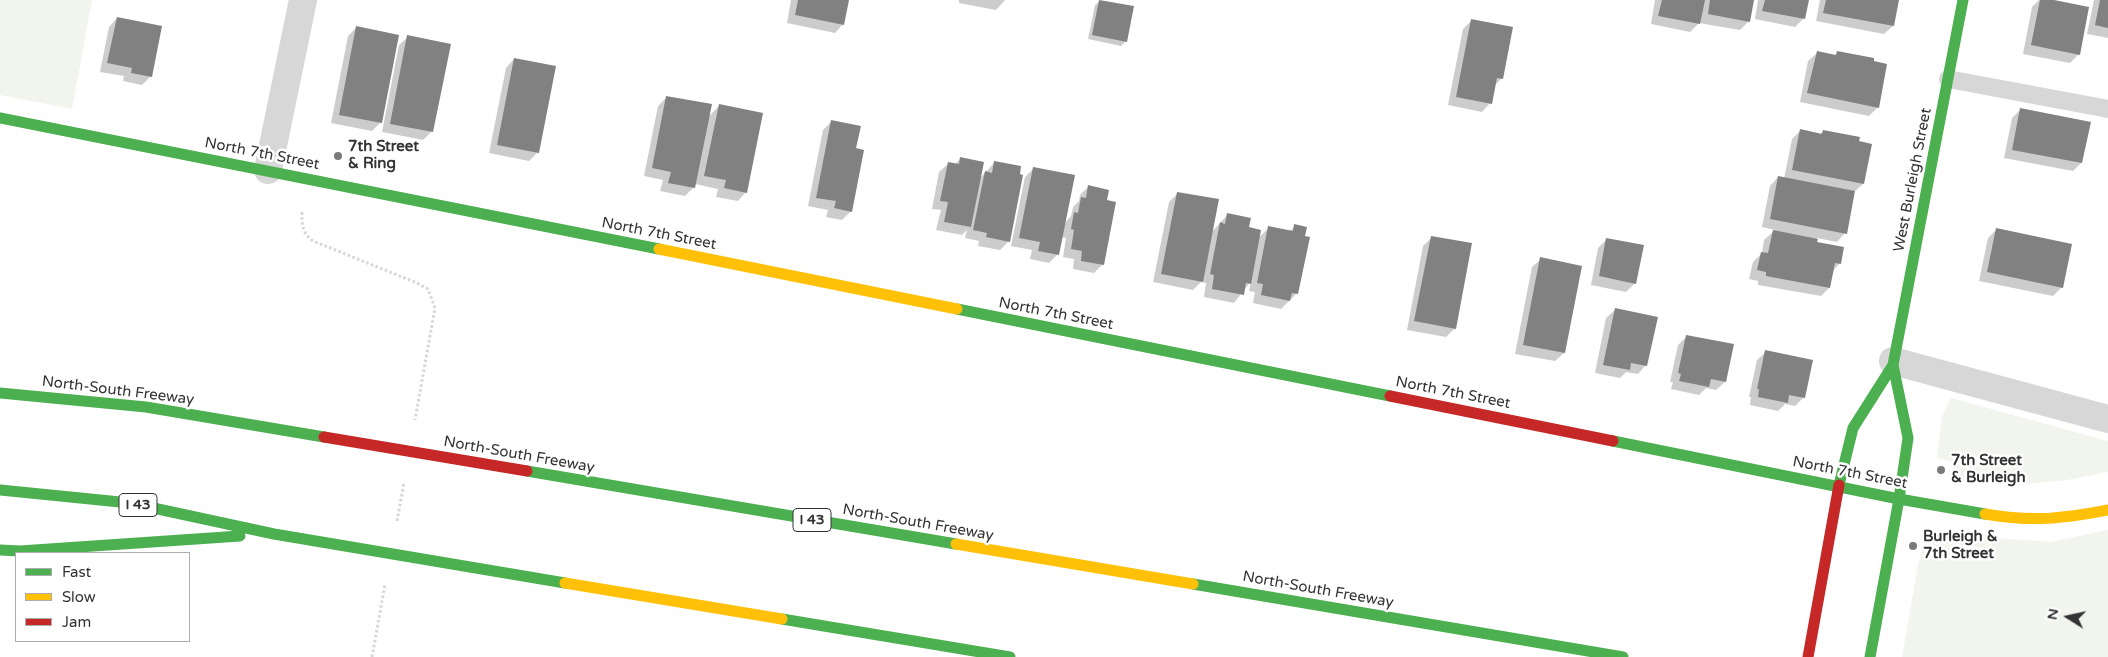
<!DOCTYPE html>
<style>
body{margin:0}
#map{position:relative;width:2108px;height:657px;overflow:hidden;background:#fff;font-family:"Varela Round",sans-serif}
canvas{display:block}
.legend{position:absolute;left:15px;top:552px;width:175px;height:90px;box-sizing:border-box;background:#fff;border:1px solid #adadad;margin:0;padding:6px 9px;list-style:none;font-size:15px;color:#333}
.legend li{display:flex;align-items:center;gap:10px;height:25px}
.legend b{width:25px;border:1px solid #adadad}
.north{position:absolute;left:2043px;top:592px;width:50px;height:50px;-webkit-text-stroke:4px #fff;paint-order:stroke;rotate:280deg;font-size:14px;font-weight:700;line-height:20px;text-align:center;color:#333}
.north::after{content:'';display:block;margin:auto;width:18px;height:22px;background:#333;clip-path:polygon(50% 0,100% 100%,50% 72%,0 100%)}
</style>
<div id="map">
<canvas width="2108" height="657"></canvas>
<ul class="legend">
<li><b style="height:6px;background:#4caf50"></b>Fast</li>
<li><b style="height:6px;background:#ffc107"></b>Slow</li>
<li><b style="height:6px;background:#c62828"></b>Jam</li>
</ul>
<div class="north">N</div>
</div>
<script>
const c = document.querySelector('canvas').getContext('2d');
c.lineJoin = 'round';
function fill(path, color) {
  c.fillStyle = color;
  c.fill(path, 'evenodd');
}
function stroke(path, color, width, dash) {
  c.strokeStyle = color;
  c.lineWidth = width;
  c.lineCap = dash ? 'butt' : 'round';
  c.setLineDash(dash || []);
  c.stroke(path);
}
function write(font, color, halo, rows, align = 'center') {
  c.font = font + ' "Varela Round",sans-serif';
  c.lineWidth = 5;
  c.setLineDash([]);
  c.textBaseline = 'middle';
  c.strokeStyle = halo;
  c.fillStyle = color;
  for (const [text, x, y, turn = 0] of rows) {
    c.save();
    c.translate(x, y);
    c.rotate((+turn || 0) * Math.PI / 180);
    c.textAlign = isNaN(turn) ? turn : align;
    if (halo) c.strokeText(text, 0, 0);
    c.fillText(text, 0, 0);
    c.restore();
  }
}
const green = new Path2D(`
 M0,0H92L72,109L0,95Z
 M1951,398L2108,441V472L2067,480L2017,485L1952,476L1955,462L1937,458L1942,417Z
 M2108,530V657H1902L1919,560L1927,533L2051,542Z`);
const shadow = new Path2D(`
 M791,0H848L843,24L835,33L787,23Z
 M959,0H1005L996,10L959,3Z
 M1655,0H1753L1749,21L1740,30L1699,23L1690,32L1651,24Z
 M1758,0H1808L1804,18L1795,27L1755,19Z
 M1820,0H1898L1893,26L1884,34L1816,21Z
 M2039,0H2048L2079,54L2070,63L2023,54L2032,7Z
 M2094,0H2108V38L2087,34Z
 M1100,1L1126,41L1121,46L1088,39L1095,5Z
 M117,18L151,76L142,85L123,81L124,76L100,72L109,27Z
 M1472,20L1502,78L1494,86L1490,103L1482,112L1448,105L1463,29Z
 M356,28L381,122L372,131L331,123L348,36Z
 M408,37L432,131L423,140L382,132L399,45Z
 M1817,53L1834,56L1837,53L1878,107L1869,116L1800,102L1808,61Z
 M514,59L538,152L529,161L489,153L506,68Z
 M667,97L708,117L719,106L746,192L738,201L716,197L718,189L695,184L694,187L685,196L660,191L663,180L644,176L658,106Z
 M2021,109L2081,163L2073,171L2004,158L2012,118Z
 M832,121L854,149L851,211L842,220L826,217L828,210L808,206L823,130Z
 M1800,131L1820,134L1823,131L1863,184L1854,192L1845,233L1837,242L1817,238L1816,243L1842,248L1839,264L1833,271L1829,288L1821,296L1758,285V281L1749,279L1753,262L1762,253L1764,240L1775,230L1762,227L1770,186L1778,177L1784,179L1792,139Z
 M960,159L980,178L995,162L1009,241L1000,250L978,246L979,241L965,238L967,230L962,235L936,230L941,210L932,209L939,172L948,164L954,165Z
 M1034,168L1064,224L1071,216L1073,207L1079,201L1080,195L1088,187L1105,201L1102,265L1094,273L1073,269L1074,259L1063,257L1066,238L1061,237L1058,254L1049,263L1030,259L1032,250L1011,246L1025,177Z
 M1178,193L1211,233L1228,214L1258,238L1269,228L1289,232L1295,226L1297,293L1281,309L1253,303L1255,292L1249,291L1251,281L1234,303L1204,297L1206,283L1201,282L1193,290L1153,282L1169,202Z
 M1996,230L2062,287L2053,296L1979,281L1988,238Z
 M1432,237L1455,328L1446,337L1407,330L1423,246Z
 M1607,239L1635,283L1626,292L1591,285L1598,248Z
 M1541,259L1580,267L1564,353L1555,361L1515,354L1532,267Z
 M1615,310L1646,365L1638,374L1626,372L1620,378L1595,373L1606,318Z
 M1687,336L1725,382L1716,390L1706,388L1699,395L1671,389L1673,382H1670L1678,345Z
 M1766,352L1804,397L1795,406L1785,404L1778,411L1750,405L1751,397H1749L1757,360Z`);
const building = new Path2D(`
 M798,0H849L844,25L795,15Z
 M1099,0L1134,6L1127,42L1092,35Z
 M1662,0H1705L1700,24L1658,16Z
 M1710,0H1754L1750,22L1708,14Z
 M1765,0H1809L1805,19L1762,11Z
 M1826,0H1899L1894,26L1823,13Z
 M2040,0H2054L2089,7L2080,55L2031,45Z
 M2100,0H2108V28L2095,25Z
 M117,17L162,26L152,77L131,73L132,68L107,63Z
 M1471,19L1513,27L1503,79L1497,78L1492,104L1456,97Z
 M356,26L399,35L382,123L339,115Z
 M407,35L451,44L433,132L390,124Z
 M1817,51L1836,55L1837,51L1874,58V61L1887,64L1879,108L1807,93Z
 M514,58L556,66L539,153L497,145Z
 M666,96L712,104L695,188L668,183L671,172L652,168Z
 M719,104L763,113L747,193L724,188L726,180L704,176Z
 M2020,108L2091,122L2082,163L2012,150Z
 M831,120L861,126L856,148L864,150L852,212L834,208L836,201L816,198Z
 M1800,129L1822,134L1823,130L1860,137L1859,141L1872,144L1864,184L1792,170Z
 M960,157L984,162L971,227L944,222L948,202L940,201L948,162L959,164Z
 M994,161L1021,166L1020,174L1023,175L1010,242L986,237L987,233L973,230L985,171L992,173Z
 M1033,167L1075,175L1059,255L1038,251L1040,242L1019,238Z
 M1778,176L1855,191L1847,234L1770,219Z
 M1088,185L1109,190L1107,200L1116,202L1104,265L1081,261L1082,251L1071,249L1074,230L1071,229L1074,212L1078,213L1081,197L1086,198Z
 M1177,192L1219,199L1203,282L1161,274Z
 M1227,213L1251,218L1249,227L1261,230L1251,284L1246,283L1244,295L1212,289L1214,275L1210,274L1220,222L1225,224Z
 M1294,224L1307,227L1305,236L1310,237L1298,294L1292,293L1290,301L1261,295L1263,284L1257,283L1268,226L1293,231Z
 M1996,228L2072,244L2063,288L1987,272Z
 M1773,230L1818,239L1817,242L1844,247L1841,264L1835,263L1830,288L1766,276V272L1757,270L1761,252L1768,253Z
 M1431,236L1472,243L1456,329L1414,321Z
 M1606,238L1644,245L1636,284L1599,276Z
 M1540,257L1582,266L1565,353L1523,345Z
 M1615,308L1658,317L1647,366L1631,363L1630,370L1603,365Z
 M1686,335L1734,344L1726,382L1711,379L1709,387L1679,381L1681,374L1678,373Z
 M1765,350L1813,360L1805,398L1789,395L1788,403L1758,397L1759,389H1757Z`);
const path = new Path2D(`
 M302,212C302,225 302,233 313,241L417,283L428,289L435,308L415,420
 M397,521L404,483
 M372,657L385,584`);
const lane = new Path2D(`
 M1948,79L2108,109`);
const street = new Path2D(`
 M268,170L303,0
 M1893,361L2108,419`);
const fast = new Path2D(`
 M0,118L659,249
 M957,309L1390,396
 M0,393L146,407L324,437
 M1613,441L1899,499L1985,514
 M527,471L956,544
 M1839,485L1853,428L1893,365L1963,0
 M0,490L130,503L274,534L565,583
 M0,550L20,551L240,536
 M1193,584L1623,657
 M782,619L1010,657
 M1870,657L1899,499L1908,438L1893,365`);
const slow = new Path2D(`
 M659,249L957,309
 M1985,514C2032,522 2062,519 2108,510
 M956,544L1193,584
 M565,583L782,619`);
const jam = new Path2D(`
 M1390,396L1613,441
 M324,437L527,471
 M1808,657L1839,485`);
const markers = [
 [338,156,5,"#7a7a7a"],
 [1941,470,5,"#7a7a7a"],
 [1913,546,5,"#7a7a7a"]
];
const shields = [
 [138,505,38],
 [812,520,38]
];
const shieldNames = [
 ["I 43",138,505],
 ["I 43",812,520]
];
const poiNames = [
 ["7th Street",348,147],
 ["& Ring",348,164],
 ["7th Street",1951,461],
 ["& Burleigh",1951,478],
 ["Burleigh &",1923,537],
 ["7th Street",1923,554]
];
const streetNames = [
 ["North 7th Street",262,154,11],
 ["West Burleigh Street",1913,180,-79],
 ["North 7th Street",659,234,11],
 ["North 7th Street",1056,314,11],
 ["North-South Freeway",118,391,7],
 ["North 7th Street",1453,393,11],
 ["North-South Freeway",519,455,10],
 ["North 7th Street",1850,473,11],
 ["North-South Freeway",918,523,10],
 ["North-South Freeway",1318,590,10]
];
fill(green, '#f1f5ed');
fill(shadow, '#0003');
fill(building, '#818181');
stroke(path, '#d6d6d6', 3, [2.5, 2.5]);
stroke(lane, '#d7d7d7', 18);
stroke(street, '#d7d7d7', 28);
stroke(fast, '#4caf50', 11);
stroke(slow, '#ffc107', 11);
stroke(jam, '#c62828', 11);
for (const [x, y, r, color] of markers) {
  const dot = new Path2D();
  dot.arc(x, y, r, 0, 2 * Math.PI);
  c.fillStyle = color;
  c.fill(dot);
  stroke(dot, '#fff', 2);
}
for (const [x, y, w] of shields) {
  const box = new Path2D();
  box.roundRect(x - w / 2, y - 11.5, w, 23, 4);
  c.fillStyle = '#fff';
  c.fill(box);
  stroke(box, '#333', 1);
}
write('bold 14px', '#333', null, shieldNames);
write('bold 15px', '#333', '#fff', poiNames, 'left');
write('15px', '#333', '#fff', streetNames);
</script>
